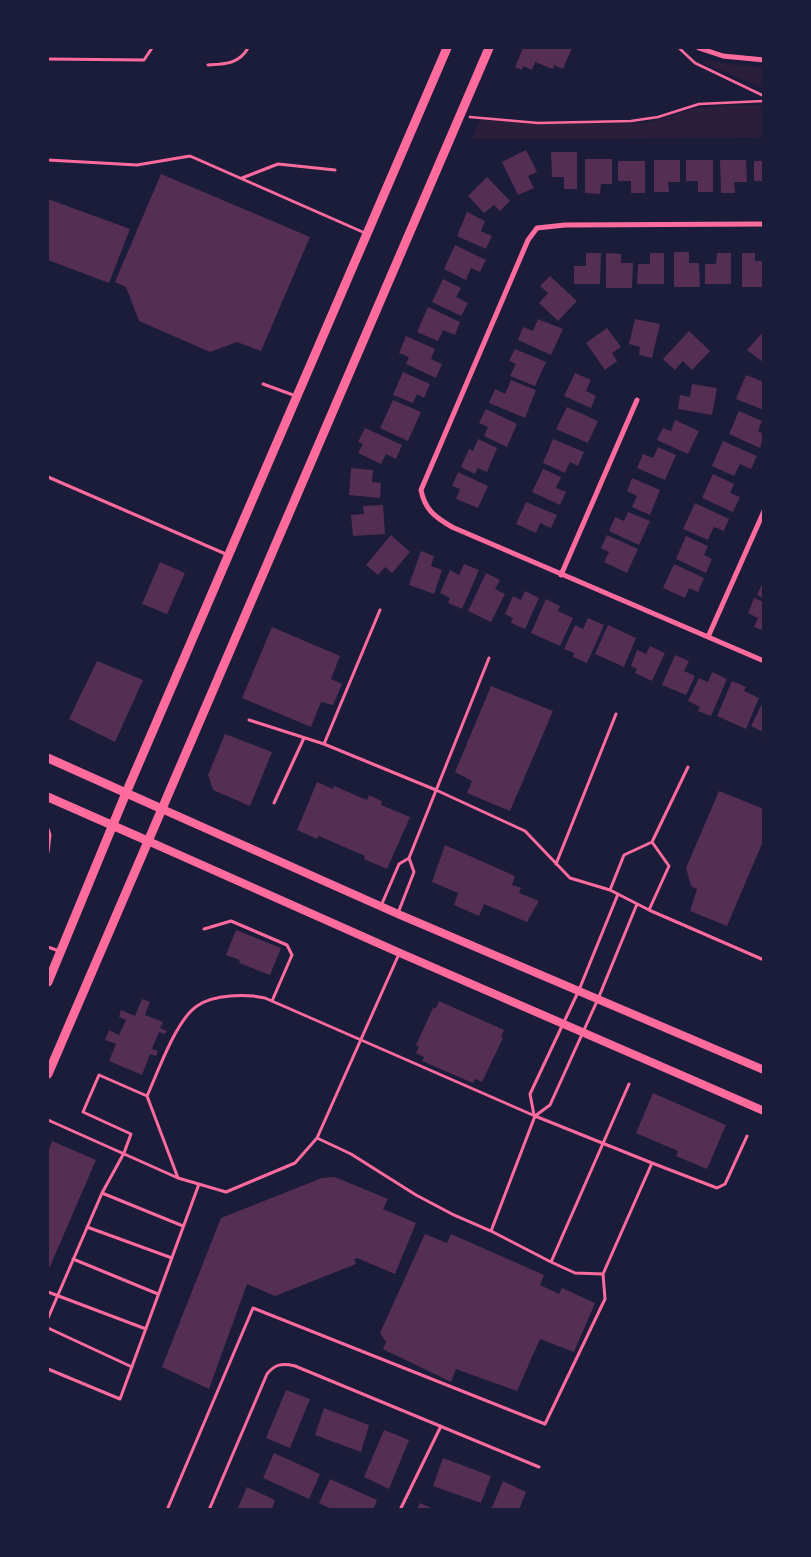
<!DOCTYPE html>
<style>
body{margin:0}
#map{position:relative;width:811px;height:1557px;overflow:hidden;background:#1b1b3a;font-family:"IBM Plex Sans",sans-serif}
canvas{display:block}
.frame{position:absolute;inset:0;border:49px solid #1b1b3a;pointer-events:none}
</style>
<div id="map">
<canvas width="811" height="1557"></canvas>
<div class="frame"></div>
</div>
<script>
const c = document.querySelector('canvas').getContext('2d');
c.lineJoin = 'round';
function fill(path, color) {
  c.fillStyle = color;
  c.fill(path, 'evenodd');
}
function stroke(path, color, width, dash) {
  c.strokeStyle = color;
  c.lineWidth = width;
  c.lineCap = dash ? 'butt' : 'round';
  c.setLineDash(dash || []);
  c.stroke(path);
}
const green = new Path2D(`
 M705,60L734,65L763,67V88L704,63Z
 M729,105H763V138L472,139L480,119L517,123H646L697,108Z`);
const building = new Path2D(`
 M523,48H572L563,69L554,65L553,69L535,62L532,70L523,66L522,70L515,67Z
 M526,150L537,172L528,176L534,188L518,195L502,162Z
 M551,152H577V189H564V177H552Z
 M585,159H612V184H601L600,194L585,193Z
 M654,160H680V182H668L669,192H654Z
 M686,160H713V192H698V181H686Z
 M720,160H746L747,182H734L735,193H721Z
 M618,161H645V193H631V181H618Z
 M754,161H764V181H754Z
 M161,174L310,237L261,351L237,342L210,352L139,321L126,287L115,282Z
 M487,177L510,201L500,211L494,205L484,213L468,196Z
 M48,199L130,229L109,283L48,260Z
 M467,212L485,221L481,231L492,236L486,249L457,236Z
 M455,245L486,260L480,272L471,268L466,280L444,269Z
 M674,252H689V263H699L700,287H674Z
 M586,253H601L600,284H574V266H586Z
 M606,253L621,254V263H633L632,288H606Z
 M650,253H664V284H637L638,264H650Z
 M717,253H731V284H705V264H716Z
 M742,253H755V261H764V287H742Z
 M550,276L577,301L558,321L539,303L548,293L540,286Z
 M443,279L461,288L456,297L468,303L461,316L432,302Z
 M428,307L460,322L455,335L443,330L438,341L417,332Z
 M538,319L563,329L551,355L518,340L523,327L533,331Z
 M635,319L660,324L652,358L639,355L640,347L629,344Z
 M607,328L621,347L612,353L617,361L605,370L586,343Z
 M689,331L710,351L692,370L683,361L675,370L663,359Z
 M764,331V363L747,350Z
 M406,336L435,349L431,359L442,364L436,378L406,364L409,357L399,353Z
 M515,349L546,362L535,386L510,376L516,364L509,361Z
 M403,372L430,384L424,398L417,394L413,403L393,395Z
 M575,373L591,380L586,391L596,396L591,408L564,396Z
 M746,375L764,382V410L736,399Z
 M511,380L536,390L525,418L489,403L495,389L505,394Z
 M692,384L717,388L712,415L678,409L680,395L690,397Z
 M393,400L421,412L408,441L380,428Z
 M567,407L598,421L588,443L556,429Z
 M486,409L517,424L507,447L484,436L488,427L479,423Z
 M739,411L762,421L758,431L764,434L760,448L729,434Z
 M675,420L699,431L688,454L657,440L663,428L671,431Z
 M365,428L402,445L396,459L386,454L381,464L358,453L363,444L358,442Z
 M478,439L497,448L487,472L478,468L475,474L461,467L469,449L473,451Z
 M553,439L584,452L578,466L570,462L565,473L543,463Z
 M723,441L757,456L751,469L740,464L734,476L712,466Z
 M658,447L676,455L665,480L637,468L643,454L653,458Z
 M351,468L373,470L372,482L381,483L380,498L349,495Z
 M543,469L561,477L556,488L566,492L560,505L532,492Z
 M458,472L488,486L478,508L456,499L460,489L452,486Z
 M713,474L734,484L730,493L740,497L733,512L702,498Z
 M632,478L660,490L650,515L632,507L637,496L627,491Z
 M526,502L557,515L551,528L540,523L536,533L516,524Z
 M695,503L729,519L724,531L714,527L708,540L683,529Z
 M383,505L385,534L353,536L351,515L364,514L363,506Z
 M628,512L650,521L639,545L609,531L615,517L624,521Z
 M391,535L410,552L392,573L385,567L378,575L366,565Z
 M607,535L638,549L627,573L604,562L609,552L601,548Z
 M686,536L708,546L704,555L712,559L706,573L676,559Z
 M421,551L434,556L431,566L442,570L434,594L409,585Z
 M160,562L185,573L167,614L142,604Z
 M464,564L479,570L462,609L448,603L450,598L440,593L450,570L459,575Z
 M674,564L704,578L698,592L689,588L685,598L663,588Z
 M486,573L500,580L495,589L505,594L491,622L468,611Z
 M764,580V598L757,595Z
 M525,591L539,598L525,629L511,623L513,618L505,614L513,596L521,600Z
 M754,598L764,602V631L754,627L758,618L748,613Z
 M546,599L560,606L558,611L573,618L560,646L531,633Z
 M588,618L604,625L587,663L573,657L574,653L564,649L575,625L583,629Z
 M608,625L636,638L624,667L595,654Z
 M272,627L340,656L331,679L342,684L333,705L321,702L311,727L242,698Z
 M650,646L665,653L652,681L635,673L637,669L631,666L637,650L646,654Z
 M675,655L689,661L684,671L695,676L686,695L662,685Z
 M97,661L143,680L115,742L69,719Z
 M712,672L727,679L711,716L698,711L700,707L688,701L699,678L708,682Z
 M732,681L746,687L744,691L759,698L746,729L717,716Z
 M491,686L553,711L510,811L467,793L472,781L455,772Z
 M762,704L764,705V738L761,737L763,732L751,726Z
 M225,734L272,752L250,806L213,790L208,775Z
 M317,782L333,789L334,786L367,800L369,795L382,801L381,805L410,817L387,869L364,859L365,856L319,836L317,839L297,830Z
 M719,791L764,809V839L727,926L690,911L697,889L691,886L686,868Z
 M445,845L515,876L512,885L521,888L519,893L539,901L527,922L484,904L479,916L454,905L458,893L432,882Z
 M236,930L281,948L270,975L239,963L240,960L226,955Z
 M142,999L150,1002L145,1015L163,1022L160,1028L167,1031L165,1034L159,1032L152,1049L158,1051L156,1056L150,1054L142,1075L109,1061L116,1044L105,1040L109,1030L119,1035L126,1020L119,1017L121,1010L135,1016Z
 M439,1001L504,1030L501,1037L503,1038L482,1082L475,1079L473,1083L422,1061L424,1057L416,1053L419,1047L416,1045L433,1008H436Z
 M653,1093L726,1125L707,1169L676,1156L678,1151L636,1133Z
 M52,1141L96,1160L48,1271V1152Z
 M335,1177L388,1199L383,1209L416,1223L395,1274L357,1258L354,1259L356,1264L275,1296L247,1284L209,1389L162,1367L221,1218L322,1178Z
 M425,1234L447,1243L451,1234L544,1275L540,1285L559,1294L562,1288L595,1303L574,1352L540,1339L517,1391L456,1369L451,1382L383,1349L386,1342L380,1333Z
 M286,1390L310,1399L290,1448L266,1438Z
 M324,1408L369,1425L361,1452L315,1435Z
 M384,1430L409,1440L389,1489L364,1477Z
 M274,1453L320,1474L309,1499L263,1478Z
 M443,1458L491,1476L481,1503L433,1486Z
 M330,1479L377,1500L373,1510H333L319,1503Z
 M503,1481L526,1492L519,1510H491Z
 M247,1487L275,1500L272,1510H237Z
 M420,1503L434,1509V1510H417Z`);
const path = new Path2D(`
 M679,48L695,63L764,96
 M470,117L538,123L631,121L658,117L699,104L764,101`);
const service = new Path2D(`
 M48,59L144,60L152,48
 M208,65C225,64 239,64 248,48
 M48,160L137,165L190,156L365,233
 M242,178L278,164L335,170
 M263,384L296,396
 M48,477L228,555
 M380,610L324,744L436,790L525,831L570,878L610,890
 M249,720L324,744
 M274,803L304,738
 M48,829L50,835L48,852
 M652,842L669,866L649,910L610,890L624,855L652,842L688,767
 M556,864L616,714
 M381,906L399,864L409,858L489,658
 M649,910L764,960
 M398,913L414,872L409,858
 M204,929L231,921L287,945L292,955L272,1001
 M48,947L59,951
 M147,1096L178,1178
 M534,1115L530,1094L579,990L618,894
 M48,1120L178,1178L226,1192L295,1163L317,1138L351,1154L416,1195L452,1214L491,1231L551,1262L575,1273L603,1274
 M317,1138L399,954
 M652,1163L717,1188L725,1184L747,1136
 M102,1193L183,1226
 M87,1227L172,1258
 M491,1231L535,1116L550,1105L598,999L637,904
 M73,1259L158,1294
 M551,1262L629,1084
 M48,1292L146,1329
 M48,1318L102,1193L124,1153L131,1134L83,1112L99,1075L147,1096C158,1072 176,1020 197,1006C214,994 246,994 265,998L535,1116L652,1163L603,1274L605,1299L545,1424L253,1308L167,1510
 M48,1328L132,1367
 M48,1369L120,1399L199,1184
 M209,1510L267,1374C275,1364 282,1363 295,1366L539,1467
 M400,1510L441,1426`);
const minor = new Path2D(`
 M699,48L723,56L764,60
 M764,224L565,225L537,228L528,240L421,490C425,510 435,517 452,527L764,661
 M561,575L637,400
 M708,637L764,511`);
const secondary = new Path2D(`
 M162,809L398,914L764,1070
 M148,841L400,953L764,1111`);
const primary = new Path2D(`
 M48,758L162,809
 M48,797L148,841
 M48,982L126,793L447,48
 M48,1074L489,48`);
fill(green, '#2a1e3b');
fill(building, '#542f53');
stroke(path, '#ff6b9d', 2.5);
stroke(service, '#ff6b9d', 3);
stroke(minor, '#ff6b9d', 5);
stroke(secondary, '#ff6b9d', 8);
stroke(primary, '#ff6b9d', 9);
</script>
